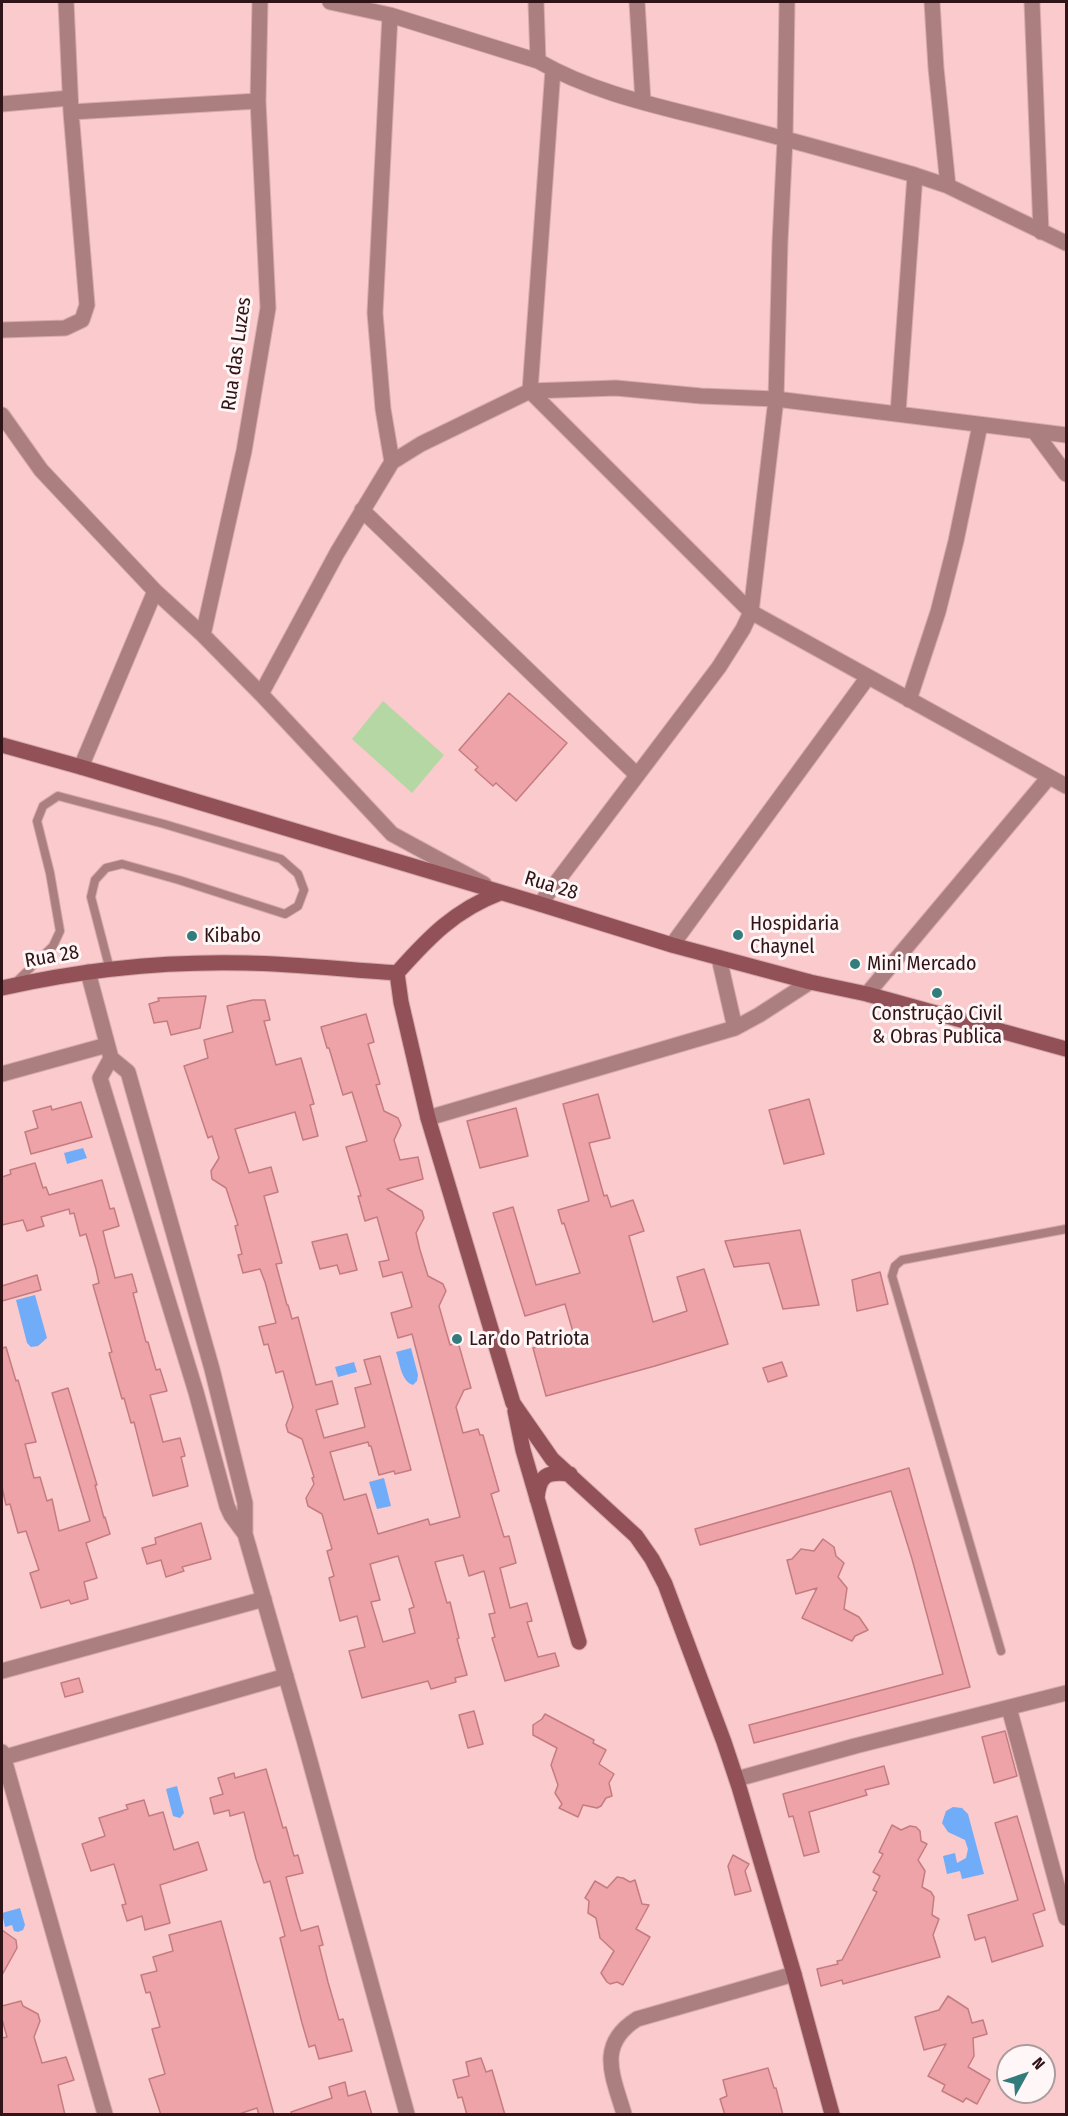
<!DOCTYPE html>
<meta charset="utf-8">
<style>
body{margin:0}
#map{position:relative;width:1068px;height:2116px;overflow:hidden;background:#facacc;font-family:"Fira Sans Condensed",sans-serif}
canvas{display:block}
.frame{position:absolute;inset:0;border:3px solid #301417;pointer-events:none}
.north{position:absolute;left:996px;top:2044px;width:60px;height:60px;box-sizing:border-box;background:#fff7f7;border:2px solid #ac9c9d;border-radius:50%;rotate:50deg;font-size:16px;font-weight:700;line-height:24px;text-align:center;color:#301417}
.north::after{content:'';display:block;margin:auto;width:21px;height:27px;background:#337c7c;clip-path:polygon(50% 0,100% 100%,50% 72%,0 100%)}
</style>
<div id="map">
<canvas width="1068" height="2116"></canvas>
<div class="frame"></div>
<div class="north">N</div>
</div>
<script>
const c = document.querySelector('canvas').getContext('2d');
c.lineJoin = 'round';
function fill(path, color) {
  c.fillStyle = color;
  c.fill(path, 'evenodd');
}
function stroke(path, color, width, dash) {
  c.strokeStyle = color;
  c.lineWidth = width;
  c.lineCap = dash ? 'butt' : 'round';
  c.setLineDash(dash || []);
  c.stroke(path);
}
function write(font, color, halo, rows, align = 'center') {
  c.font = font + ' "Fira Sans Condensed",sans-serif';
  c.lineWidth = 6;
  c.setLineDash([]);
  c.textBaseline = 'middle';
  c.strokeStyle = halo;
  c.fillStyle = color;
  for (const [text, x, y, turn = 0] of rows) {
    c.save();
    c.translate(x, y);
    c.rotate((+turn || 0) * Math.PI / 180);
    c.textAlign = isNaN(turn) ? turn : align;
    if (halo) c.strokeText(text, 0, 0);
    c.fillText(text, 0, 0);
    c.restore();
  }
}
const green = new Path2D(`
 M383,701L444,755L412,793L352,739Z`);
const water = new Path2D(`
 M83,1148L87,1158L67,1164L64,1153Z
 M35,1295L47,1338L38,1346L31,1347L27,1343L16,1300Z
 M411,1348L418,1375L417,1381L413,1385C401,1381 400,1363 396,1352Z
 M354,1362L357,1372L338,1377L335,1367Z
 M384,1478L391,1506L377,1509L369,1482Z
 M177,1786L184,1813L180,1818L173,1816L166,1789Z
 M953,1807L962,1808L968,1814L984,1874L962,1879L960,1871L947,1874L943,1856L955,1853L957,1863L966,1858L968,1849L965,1840L948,1832L942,1823L946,1811Z
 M20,1908L25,1925L23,1930L18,1932L14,1931L12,1925L5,1927L2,1913Z`);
const building = new Path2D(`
 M509,693L567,743L516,801L496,783L493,786L475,770L478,767L459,750Z
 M206,996L200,1028L171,1035L167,1021L154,1023L149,1004L159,1001L158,998Z
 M253,1000H265L270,1020L264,1021L276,1065L301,1058L314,1104L310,1105L318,1136L303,1140L295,1112L235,1129L249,1173L271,1167L278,1192L264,1196L282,1263L276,1264L287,1305H288L292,1319L298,1317L316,1385L332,1381L338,1404L316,1410L324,1438L365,1427L355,1388L371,1384L364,1360L380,1356L411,1470L395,1474L394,1471L379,1475L371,1446H369L368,1442L330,1452L344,1500L366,1494L378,1534L428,1519L430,1525L460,1517L412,1334L398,1338L391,1313L412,1307L402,1272L383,1277L379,1262L389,1260L377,1217L365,1221L358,1196H361L346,1147L367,1141L352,1092L343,1095L329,1048H327L321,1027L366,1014L374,1042L368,1044L380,1084L376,1085L384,1111L398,1118L401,1125L394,1140L400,1160L418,1157L423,1179L387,1189L422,1211L424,1218L416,1233L420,1250L428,1276L443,1284L446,1291L439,1306L450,1345L458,1342L471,1388L464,1390L456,1407L463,1433L478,1429L480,1435H483L499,1491L491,1494L504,1537L509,1536L516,1563L500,1568L510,1608L527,1603L532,1621L527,1622L538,1657L555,1653L559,1666L505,1681L492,1638L495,1637L489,1614L495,1613L484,1571L469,1576L463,1555L435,1562L447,1603L450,1602L459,1638L457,1639L467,1675L455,1678L456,1682L431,1689L428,1681L362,1698L349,1651L365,1647L357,1616L340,1621L329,1578L334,1576L327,1551L332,1549L322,1514L308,1506L306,1498L314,1484L312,1478L314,1477L302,1439L288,1432L286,1425L293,1407L283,1371L276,1373L268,1344L264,1345L259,1327L276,1323L265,1282L260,1269L243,1273L238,1255L242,1254L235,1226L238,1225L226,1188L212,1179L211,1171L219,1158L212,1136L208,1138L184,1066L208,1058L204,1040L233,1032L227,1006ZM398,1556L414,1607L409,1609L415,1633L383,1642L371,1602L380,1600L370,1564Z
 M598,1094L610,1138L589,1143L604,1196L607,1195L611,1207L633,1200L644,1231L629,1236L653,1322L687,1311L677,1277L704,1269L728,1344L655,1366L546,1396L533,1348L569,1338L568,1334L573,1332L565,1304L525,1316L493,1213L513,1207L536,1285L580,1273L564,1223L562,1224L558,1210L589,1201L563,1104Z
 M809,1099L824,1154L784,1164L769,1110Z
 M81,1102L92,1137L31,1154L25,1132L38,1128L33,1111L51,1106L52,1110Z
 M516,1108L528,1156L480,1168L467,1121Z
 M35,1163L43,1188L46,1187L49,1195L102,1180L110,1209L114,1208L119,1226L103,1231L106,1244L115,1278L132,1274L137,1292L133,1293L146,1342H148L156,1370L160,1369L167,1391L150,1395L154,1409L163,1442L180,1438L185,1456L181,1457L188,1486L153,1496L134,1422L131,1423L124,1398L122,1399L109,1353L112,1352L93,1285L99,1283L96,1269L86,1234L80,1236L74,1213L70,1214L69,1209L41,1217L44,1226L27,1231L23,1220L2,1225V1177L11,1174L10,1170Z
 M800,1230L819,1305L783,1309L769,1263L734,1267L725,1241Z
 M347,1234L357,1270L340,1274L337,1265L320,1269L312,1242Z
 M880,1272L888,1304L857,1311L852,1280Z
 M37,1275L41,1290L2,1301V1286Z
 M6,1347L16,1381L18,1380L36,1442L25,1444L34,1478L40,1477L47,1501L52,1499L59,1531L90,1521L52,1393L68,1388L97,1485H95L104,1518L105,1517L110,1534L86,1543L97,1578L84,1582L88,1599L71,1604L69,1600L41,1608L30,1573L39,1570L26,1531L18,1533L10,1504L6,1505L2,1487V1348Z
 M782,1362L787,1376L768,1382L763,1368Z
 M909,1468L970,1687L754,1743L749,1725L943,1674L912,1559L891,1491L700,1545L695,1529Z
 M201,1523L211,1559L182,1567L184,1571L166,1577L161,1560L147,1564L142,1548L156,1544L155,1538Z
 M823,1539L834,1547L836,1556L844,1563L838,1577L847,1588L844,1609L859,1617L868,1630L855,1636L852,1641L802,1618L817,1588L796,1594L787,1560L792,1559L801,1549L814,1551Z
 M79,1678L83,1692L65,1697L61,1683Z
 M474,1711L483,1744L468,1748L459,1715Z
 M545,1714L594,1740L593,1743L606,1750L599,1764L614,1774L609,1783L612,1796L606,1798L601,1806L597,1808L583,1805L578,1817L559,1808L562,1804L555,1793L558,1785L551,1765L557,1748L533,1735V1725L542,1719Z
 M1005,1731L1017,1776L994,1783L982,1737Z
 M884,1766L889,1784L865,1790L867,1795L809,1812L819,1852L804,1856L793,1816L789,1817L783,1794Z
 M266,1769L283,1828L286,1827L294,1856L298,1855L303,1873L286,1877L297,1918L301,1931L318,1926L323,1945L319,1946L328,1982L339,2020L343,2019L352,2051L319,2059L315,2045L309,2047L302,2023L280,1938L285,1936L270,1881L264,1883L256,1859L244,1812L230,1816L229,1810L214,1814L210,1798L223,1794L218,1778L234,1773L235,1778Z
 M144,1800L149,1816L163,1812L174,1850L198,1842L207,1870L160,1885L170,1923L145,1930L142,1916L127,1921L122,1905L126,1904L114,1864L91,1871L82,1844L105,1836L99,1818L128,1809L126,1805Z
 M1017,1816L1045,1910L1033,1914L1043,1946L992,1962L985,1937L975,1940L968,1915L1018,1900L995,1823Z
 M892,1825L901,1830L910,1826L916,1827L920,1831L921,1841L927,1844L918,1860L925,1871L922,1887L931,1892L934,1897L932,1915L939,1919L933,1935L940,1957L843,1984L842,1980L821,1986L817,1969L838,1964L837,1961L842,1960L877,1892L873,1890L880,1876L873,1872L883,1854L879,1852Z
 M733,1855L749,1864L745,1871L751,1891L735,1895L728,1866Z
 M617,1877L623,1878L630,1882L635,1880L642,1904L649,1905L636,1929L650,1937L623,1985L617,1982L610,1984L607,1982L601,1973L614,1951L600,1938L596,1918L588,1913L589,1901L585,1898L595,1881L607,1888Z
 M221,1921L274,2115H259L257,2108L236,2115H161L149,2079L165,2074L152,2029L160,2027L150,1992L146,1993L141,1975L157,1971L153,1957L173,1951L169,1935Z
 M2,1930L16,1940L17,1948L2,1975Z
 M948,1996L968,2009L972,2023L983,2020L987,2034L973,2038L974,2056L968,2067L990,2080L977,2104L966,2098L963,2102L942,2091L945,2085L928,2076L946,2044L924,2050L915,2017L939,2010Z
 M21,2001L23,2006L38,2014L40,2021L34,2037L42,2063L66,2057L74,2080L58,2085L65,2115H2V2038L7,2037L2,2019V2006Z
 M481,2058L486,2072L492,2070L505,2115H467L462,2097L458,2098L453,2080L469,2076L466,2062Z
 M768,2068L774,2088H776L783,2115H725L720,2099L727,2096L723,2080Z
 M345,2082L348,2096L365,2091L372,2115H292L291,2112L332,2098L329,2087Z`);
const lane = new Path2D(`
 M15,983L53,946L60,931L50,873L37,821L43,806L58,796L164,824L281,859L298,874L304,890L298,906L285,914L179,880L122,864L106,868L95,880L91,897L110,970
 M1001,1651L892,1276L895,1266L902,1260L1066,1229`);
const street = new Path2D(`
 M330,2L390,15L538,61C595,94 662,107 724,123C788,139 852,157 915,175L948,186L1066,243
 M536,2L538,61
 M637,2L643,102
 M932,2L936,68L948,186
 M1032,2L1041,232
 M390,15L375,313L383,409L392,462
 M553,69L530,391L751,612L1066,786
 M2,104L70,98
 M71,112L258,101
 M2,330L65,328L82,320L87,305L71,112L66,2
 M898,413L915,175
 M2,415L41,470L155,591L203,635L261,694L392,834L484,884
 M1034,431L1066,474
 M362,510L637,775
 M203,635L244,451L268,308L258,101L260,2
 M261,694L337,553L392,462L421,444L530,391L616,388L701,396L776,399L1066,435
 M909,700L938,612L956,541L980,425
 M81,767L155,591
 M540,904L719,667L743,629L751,612L776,399L780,242L785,139L787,2
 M672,945L868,677
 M719,958L735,1028
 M88,972L111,1058L128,1072L212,1369L245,1503V1534L305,1743L407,2114
 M867,994L1049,777
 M111,1058L100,1078L196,1392L227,1506L231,1515L245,1534
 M2,1074L107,1045
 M428,1118L735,1028L759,1015L810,982
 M2,1671L264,1599
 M1009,1708L1066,1918
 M2,1752L105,2114
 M2,1758L286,1676
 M737,1779L855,1746L1066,1693
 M624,2114C613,2076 596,2045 637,2019L794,1974`);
const secondary = new Path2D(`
 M2,745L81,767L540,904L672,945L810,982L867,994L1066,1049
 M397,973L401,1002L428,1118L513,1403L552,1459L636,1536L652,1559L665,1584L724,1742L739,1787L794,1974L832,2114
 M397,973C429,937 455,910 500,893
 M2,988C81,970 164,961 246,963C297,964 347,970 397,973
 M515,1411L523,1450L579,1642
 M537,1499C539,1475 547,1471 570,1474`);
const markers = [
 [738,935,6,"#337c7c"],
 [192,936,6,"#337c7c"],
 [855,964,6,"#337c7c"],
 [937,993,6,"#337c7c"],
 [457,1339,6,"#337c7c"]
];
const streetNames = [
 ["Rua das Luzes",237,354,-82],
 ["Rua 28",551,886,17],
 ["Rua 28",52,957,-10]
];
const poiNames = [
 ["Hospidaria",750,924],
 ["Chaynel",750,947],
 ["Kibabo",204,936],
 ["Mini Mercado",867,964],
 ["Construção Civil",937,1014,"center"],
 ["& Obras Publica",937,1037,"center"],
 ["Lar do Patriota",469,1339]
];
fill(green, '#b5d7a3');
fill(water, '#71acf8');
fill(building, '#eea3a8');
stroke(building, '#c47c81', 1.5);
stroke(lane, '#d6a9ab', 10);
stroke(street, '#d6a9ab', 17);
stroke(secondary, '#d6a9ab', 17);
stroke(lane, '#ab7e80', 8);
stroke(street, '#ab7e80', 15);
stroke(secondary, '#925157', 15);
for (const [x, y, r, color] of markers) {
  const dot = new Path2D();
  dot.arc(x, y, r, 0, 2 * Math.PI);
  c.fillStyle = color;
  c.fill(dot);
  stroke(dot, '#fff7f7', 2);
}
write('20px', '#301417', '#fff7f7', streetNames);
write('20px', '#301417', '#fff7f7', poiNames, 'left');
</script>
